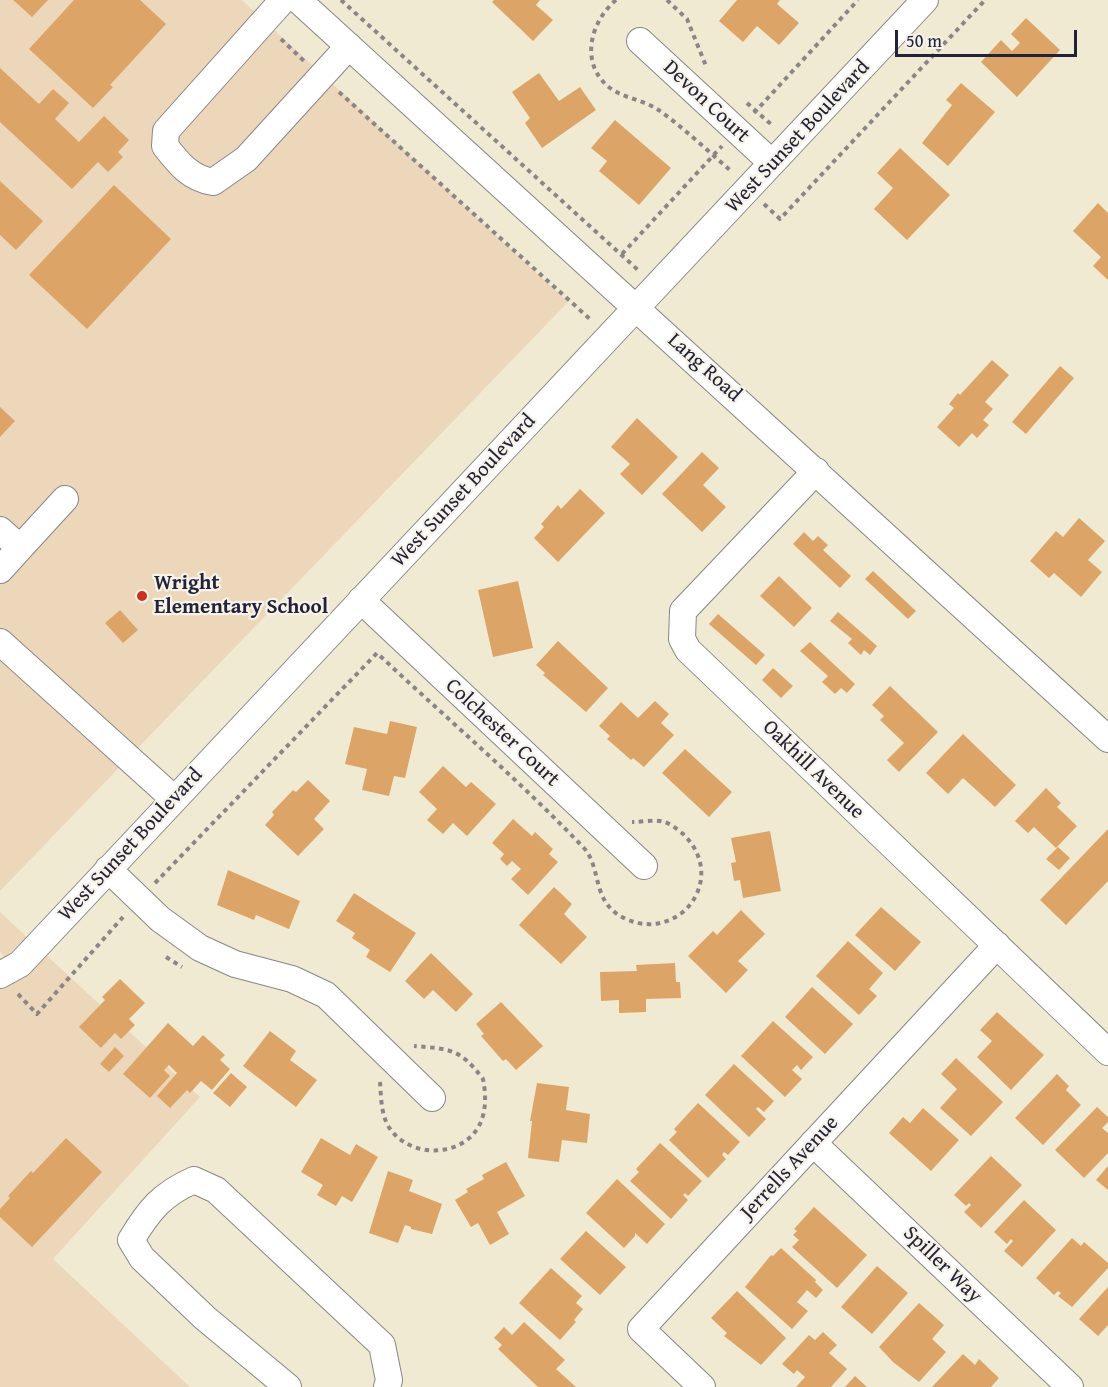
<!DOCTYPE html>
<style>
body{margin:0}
#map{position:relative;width:1108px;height:1387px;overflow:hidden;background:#f0ead3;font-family:"Gentium Book Plus",serif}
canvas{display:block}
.scale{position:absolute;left:895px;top:30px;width:182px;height:27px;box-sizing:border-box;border:3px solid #22223b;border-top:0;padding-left:8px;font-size:18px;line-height:21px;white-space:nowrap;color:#22223b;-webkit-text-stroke:4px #f7f3e8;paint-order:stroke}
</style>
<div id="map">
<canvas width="1108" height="1387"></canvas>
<div class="scale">50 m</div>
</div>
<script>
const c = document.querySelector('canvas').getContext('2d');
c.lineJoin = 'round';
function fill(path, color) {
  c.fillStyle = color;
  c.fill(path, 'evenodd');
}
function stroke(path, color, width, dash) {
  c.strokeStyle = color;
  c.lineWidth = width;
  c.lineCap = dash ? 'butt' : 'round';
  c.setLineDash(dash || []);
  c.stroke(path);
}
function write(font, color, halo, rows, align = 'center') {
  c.font = font + ' "Gentium Book Plus",serif';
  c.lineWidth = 4.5;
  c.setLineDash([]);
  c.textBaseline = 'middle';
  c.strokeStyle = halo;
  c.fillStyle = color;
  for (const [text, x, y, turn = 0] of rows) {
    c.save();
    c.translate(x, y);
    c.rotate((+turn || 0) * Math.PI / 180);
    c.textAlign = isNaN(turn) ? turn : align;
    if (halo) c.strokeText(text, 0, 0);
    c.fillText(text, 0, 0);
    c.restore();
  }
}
const built = new Path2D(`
 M0,0H242L568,302L0,891Z
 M0,912L27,937L5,958L0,952Z
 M45,954L200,1097L53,1259L190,1387H0V986L7,987L28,972Z`);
const building = new Path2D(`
 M13,0H48L32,17Z
 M74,0H140L166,24L110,85L113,87L93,108L29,49Z
 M494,0H540L536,5L553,20L533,41L492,2Z
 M737,0H780L777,4L799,23L779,45L757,26L743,42L719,21Z
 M1026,18L1060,50L1017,97L981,62L1001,40L1012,51L1020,43L1011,34Z
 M0,68L39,104L53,89L69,103L55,119L79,142L104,116L129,140L118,152L123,157L108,172L98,162L72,189L0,122Z
 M539,73L559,101L580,87L596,110L542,148L525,123L530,118L512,92Z
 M961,83L995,112L948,166L922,143L952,105L946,100Z
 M615,120L671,168L639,205L599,171L607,161L591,148Z
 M900,148L950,195L907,240L874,209L893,188L877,173Z
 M0,181L43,221L16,250L0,235Z
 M114,185L171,239L87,329L29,275Z
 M1098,203L1108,213V280L1093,266L1101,257L1073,231Z
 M992,360L1009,375L985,402L993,409L983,420L989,425L977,438L972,433L959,447L937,427L954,408L949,404L958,393L960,395Z
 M1060,366L1074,378L1026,434L1012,422Z
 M0,407L15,421L0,437Z
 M637,418L678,457L642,495L620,474L630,464L611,447Z
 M702,452L719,468L703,485L726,507L702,532L662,494Z
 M580,489L605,513L558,562L534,538L544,527L541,524L558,505L561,509Z
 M1079,518L1105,541L1088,560L1102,572L1081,597L1054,573L1049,578L1030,561L1056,531L1063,537Z
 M804,532L813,541L818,536L828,545L823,550L851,576L840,588L793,544Z
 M873,571L916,611L908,619L865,579Z
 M779,576L812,608L794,627L760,596Z
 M518,581L533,648L493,657L478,590Z
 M120,610L138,630L123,643L105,623Z
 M838,612L877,646L870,655L864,650L861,655L848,643L852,639L830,621Z
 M718,614L765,655L756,665L709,624Z
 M558,641L608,688L586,712L543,675L545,673L536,665Z
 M810,642L855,684L847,693L841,688L835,694L822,682L828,676L800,651Z
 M773,668L793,686L781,698L762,680Z
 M890,686L938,732L899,772L887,760L904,743L880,720L884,716L872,705Z
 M655,701L669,714L661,723L674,735L644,767L633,758L631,760L607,739L610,736L599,726L621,702L638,718Z
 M390,721L417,727L405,778L394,776L389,796L362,790L367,769L345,764L354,727L387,734Z
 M963,734L1016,785L995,807L963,778L948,794L926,773Z
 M685,749L732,792L709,817L662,773Z
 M443,766L466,787L471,782L496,804L467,836L453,823L443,834L427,820L437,809L419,792Z
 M308,780L330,801L314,819L324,829L298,856L265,825L274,815L272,812L293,790L296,792Z
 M1046,788L1061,803L1057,807L1077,826L1056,848L1034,827L1028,833L1015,821Z
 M513,819L532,836L535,832L553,849L549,854L558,862L528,895L511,879L521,869L512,861L507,866L500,859L504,854L492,843Z
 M1108,829V881L1066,925L1040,900Z
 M770,831L781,891L743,898L740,880L734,881L731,863L736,862L731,838Z
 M1058,847L1070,858L1059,870L1046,859Z
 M228,870L300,901L289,929L256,915L254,920L217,905Z
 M554,887L572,904L564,914L587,937L561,964L519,925Z
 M354,893L416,933L390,972L366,957L370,950L352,938L355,933L336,921Z
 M881,907L921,942L895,971L855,935Z
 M741,910L765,934L738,961L748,970L726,993L688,956L713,931L717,935Z
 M848,941L883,973L869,989L877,996L859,1015L816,976Z
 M431,953L473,994L456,1012L433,990L424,999L405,981Z
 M675,963L676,982H680L681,998L646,999V1012L619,1013V1000L601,1001L600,972L637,971L636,965Z
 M120,979L145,1003L129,1019L135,1025L121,1039L115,1033L101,1048L79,1027L105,1000L102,997Z
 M812,987L853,1024L825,1054L785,1017Z
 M501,1002L543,1046L516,1070L506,1059L503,1061L481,1036L484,1034L476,1024Z
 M997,1012L1044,1055L1011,1090L977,1057L992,1041L980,1030Z
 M773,1021L813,1057L801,1070L797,1065L792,1070L802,1079L785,1097L741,1056Z
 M168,1023L193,1046L203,1035L225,1055L220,1060L230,1069L212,1090L201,1081L190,1093L187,1090L170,1108L157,1096L177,1073L169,1065L164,1070L170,1076L150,1098L123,1074Z
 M270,1031L296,1051L290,1060L317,1080L296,1107L243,1066Z
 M115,1047L124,1056L109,1072L100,1064Z
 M956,1058L1003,1102L971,1136L940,1108L957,1089L941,1074Z
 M734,1064L774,1101L764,1112L758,1107L756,1109L766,1119L749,1137L705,1095Z
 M231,1073L247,1087L230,1107L213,1093Z
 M1057,1074L1069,1086L1066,1090L1081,1105L1043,1145L1015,1118Z
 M537,1083L569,1087L566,1110L590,1114L587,1143L562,1140L559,1162L528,1158L532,1121H530Z
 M698,1103L740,1142L728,1155L724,1152L722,1155L726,1159L708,1178L669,1140L677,1132L674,1129Z
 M1097,1107L1108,1117V1122L1102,1128L1108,1133V1153L1084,1178L1055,1150Z
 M923,1108L959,1140L931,1171L889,1133L903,1117L910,1123Z
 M66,1138L102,1172L32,1247L0,1217V1209L10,1198L8,1196L31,1171L33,1173Z
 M321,1138L350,1155L356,1144L378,1157L352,1202L342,1196L336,1206L317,1195L323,1185L301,1172Z
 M660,1143L702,1181L688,1196L685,1193L683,1195L688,1200L671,1219L630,1181L639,1172L636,1169Z
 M991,1156L1022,1185L981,1228L964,1212L971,1205L969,1203L966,1206L954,1195Z
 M506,1162L525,1196L497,1212L509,1234L490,1245L478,1223L471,1227L455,1200L468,1192L466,1189L484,1179L482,1175Z
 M1108,1166V1190L1096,1180Z
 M388,1171L413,1180L409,1191L442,1204L432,1234L411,1229V1227L405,1225L398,1243L369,1233Z
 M617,1179L665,1224L647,1244L635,1233V1236L624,1248L586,1213Z
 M1024,1200L1056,1230L1022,1267L1004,1251L1013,1241L1011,1239L1007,1244L994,1232Z
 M814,1207L867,1255L837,1288L792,1247L799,1240L793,1235L797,1231L794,1229Z
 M586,1231L626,1267L600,1295L560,1259Z
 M1072,1238L1081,1246L1084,1242L1108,1263V1268L1072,1307L1058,1296L1061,1293L1058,1291L1054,1295L1036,1278Z
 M781,1248L816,1280L815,1282L823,1290L816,1298L807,1290L797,1302L808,1311L792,1329L745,1287L771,1255L773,1256Z
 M877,1266L908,1293L872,1334L841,1307Z
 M551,1268L582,1296L576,1303L583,1309L574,1320L576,1322L560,1340L519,1303Z
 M1108,1287V1325L1098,1336L1079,1319Z
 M737,1291L786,1338L761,1365L724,1336L727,1333L711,1318Z
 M919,1303L944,1325L932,1339L946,1352L919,1382L893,1362L879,1347Z
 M524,1322L565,1360L556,1369L576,1387H538L498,1349L502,1345L494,1338L504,1327L512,1335Z
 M823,1332L837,1345L829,1353L847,1369L831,1387H796L805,1377L797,1370L794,1374L782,1364L809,1335L815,1340Z
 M963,1354L975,1365L979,1359L999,1378L991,1387H932Z
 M855,1376L867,1387H845Z`);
const path = new Path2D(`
 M341,0L638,270
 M616,0C590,22 579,64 610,88C625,99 645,100 660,111C685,129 708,151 731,171
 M667,0L687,19L706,66
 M281,39L304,61
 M339,92L591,320
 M747,103L773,126
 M754,113L858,0
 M764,204L780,219L985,0
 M622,254L722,146
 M155,883L377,653C445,717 518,779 583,847C603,868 590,903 626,919C680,943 729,878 683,834C678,830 670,823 664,822C655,819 642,822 632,822
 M166,957L182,967
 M18,994L37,1014L123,917
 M380,1082C381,1096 381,1111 387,1124C408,1163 476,1159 484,1111C486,1101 485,1089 483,1079C460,1048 449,1049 414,1046`);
const minor = new Path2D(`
 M283,0L166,131L165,146C179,164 190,178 213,182L246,159L349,46
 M298,0L1108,739
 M640,41L772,163
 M816,471L683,611L682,639L688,650L1108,1052
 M0,530L20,548L0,570
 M20,548L65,499
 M361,600L644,866
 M0,642L174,799
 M108,869L160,919L200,948L235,964L292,979L326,995L432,1098
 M0,975L20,964L925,0
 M813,1143L1070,1387
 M288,1387L205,1318L142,1258L131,1240C149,1210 162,1194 194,1180L216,1190L382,1345L389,1380L387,1387
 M702,1387L641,1329L997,945`);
const markers = [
 [142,596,6,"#c8321e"]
];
const streetNames = [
 ["Devon Court",706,102,43],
 ["West Sunset Boulevard",798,137,-47],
 ["Lang Road",704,368,42],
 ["West Sunset Boulevard",464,491,-47],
 ["Colchester Court",502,733,43],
 ["Oakhill Avenue",813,770,44],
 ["West Sunset Boulevard",131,845,-47],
 ["Jerrells Avenue",790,1168,-47],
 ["Spiller Way",942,1265,44]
];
const poiNames = [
 ["Wright",154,584],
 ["Elementary School",154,608]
];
fill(built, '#edd7bb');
fill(building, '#dca567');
stroke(minor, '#898687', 28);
stroke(path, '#898687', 4, [4.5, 4.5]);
stroke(minor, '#fff', 26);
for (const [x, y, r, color] of markers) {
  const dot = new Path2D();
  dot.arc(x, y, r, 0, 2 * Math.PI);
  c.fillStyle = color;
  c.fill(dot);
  stroke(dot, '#f7f3e8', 2);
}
write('21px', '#22223b', '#f7f3e8', streetNames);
write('bold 21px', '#22223b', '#f7f3e8', poiNames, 'left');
</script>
